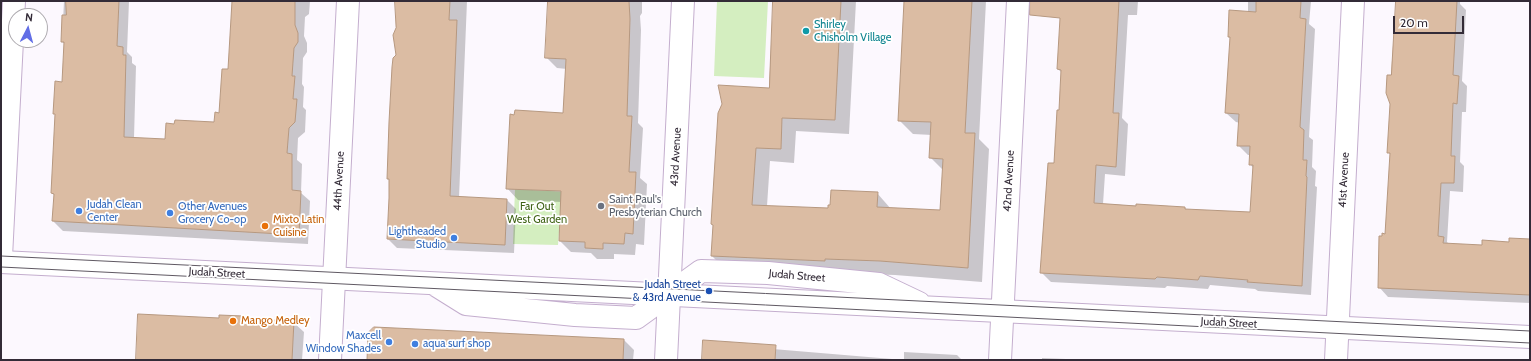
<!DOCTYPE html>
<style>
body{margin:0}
#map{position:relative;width:1531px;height:361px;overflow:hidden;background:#fcf8fe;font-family:Cabin,sans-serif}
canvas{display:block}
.frame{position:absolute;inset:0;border:2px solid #332b37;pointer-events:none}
.north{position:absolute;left:8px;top:8px;width:40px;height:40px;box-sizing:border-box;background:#fff;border:1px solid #adaaaf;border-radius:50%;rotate:6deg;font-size:11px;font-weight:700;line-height:16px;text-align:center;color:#332b37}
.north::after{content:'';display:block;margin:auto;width:14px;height:18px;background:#626ee6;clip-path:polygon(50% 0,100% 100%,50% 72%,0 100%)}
.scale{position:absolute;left:1393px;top:16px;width:71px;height:18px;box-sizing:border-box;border:2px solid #332b37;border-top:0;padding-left:5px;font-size:12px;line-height:14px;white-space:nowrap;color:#332b37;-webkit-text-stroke:3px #fff;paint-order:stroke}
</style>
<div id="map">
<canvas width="1531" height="361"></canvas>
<div class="frame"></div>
<div class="north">N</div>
<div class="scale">20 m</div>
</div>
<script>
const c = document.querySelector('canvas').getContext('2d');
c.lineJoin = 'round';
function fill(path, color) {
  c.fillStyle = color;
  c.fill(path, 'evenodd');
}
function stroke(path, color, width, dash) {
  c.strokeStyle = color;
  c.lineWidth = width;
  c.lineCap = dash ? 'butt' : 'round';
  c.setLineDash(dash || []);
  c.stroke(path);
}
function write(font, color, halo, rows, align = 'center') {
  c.font = font + ' Cabin,sans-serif';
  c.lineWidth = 3.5;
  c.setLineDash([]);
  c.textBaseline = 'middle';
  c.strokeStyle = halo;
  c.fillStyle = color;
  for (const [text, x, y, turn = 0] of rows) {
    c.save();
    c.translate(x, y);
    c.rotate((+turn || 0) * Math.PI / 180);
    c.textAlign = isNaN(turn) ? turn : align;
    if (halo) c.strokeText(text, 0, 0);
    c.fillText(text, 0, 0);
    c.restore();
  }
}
const green = new Path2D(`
 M717,1H768L764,78L714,76Z
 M515,189L568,192L560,220L558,245L513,244Z`);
const shadow = new Path2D(`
 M64,1H129L127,52L132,57V63L136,66L134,138L166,140L215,123L220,114L229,70L232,1H310L309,14L305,17L304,36L307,43V52L303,58L302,84L304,87L303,107L306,110L305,132L298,138L297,160L302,164L301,193L310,201L308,244L63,231L53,221L54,195L52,192L56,115L54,113L63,83L65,44L62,42Z
 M398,1H467L459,198L507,200L516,209L514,253L397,248L388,239L390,181L388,179L397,55Z
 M552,1H642V13L640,16L641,30L638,123L643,128L640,178L647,184L644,245L636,244L635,255L614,254V259H597L591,253L571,252L560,241L562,202L518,200L507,188L564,114L567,69L557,68L546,57Z
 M774,1H856L849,134L796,131L794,163L770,161L767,206L829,209L877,193L891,209L941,211L943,170L930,157L932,135L913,134L899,120L905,1H986L979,139L989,149L982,282L895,275L726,270L712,256L714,226L712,224L769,89Z
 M1062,1H1138L1137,15H1128L1122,118L1128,124L1125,176L1105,174L1103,204L1185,208L1187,210L1251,213L1254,169L1250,164V155H1248L1238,145L1240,123L1236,122L1226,113L1231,39L1229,37L1248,12V1H1311L1309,24L1315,29L1309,137L1313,140L1312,167L1316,171L1315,186L1317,187L1311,295L1258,291L1255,289L1210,285L1208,289L1167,286L1165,288L1051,282L1041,272L1060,111L1062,73L1058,69Z
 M1398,1H1460V4L1466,10L1462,81L1467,86L1466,112H1462L1460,162L1464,166L1463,192L1450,191L1447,242L1449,244L1483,246L1530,240V303L1388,297L1379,287L1380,237L1386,235L1391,155L1388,152Z
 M242,317L245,320L293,322L304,332L302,360H137L220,319Z
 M624,340L634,350L633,360H368Z
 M749,347L904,360V352L957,355L962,360H703Z
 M1042,358L1090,360H1042Z`);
const building = new Path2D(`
 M66,1H119L117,46L123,47V55H126L124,137L165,139L166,123L174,124L175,120L214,122L215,112L219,113L222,69H228L232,1H295V25L298,33V42L294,48L292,76H295L293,99H297L295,122L289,128L287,153L292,154V190L301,191L299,235L52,221L54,194L51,193L55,114H53L55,81L62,82L64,42H61L62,15H66Z
 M395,1H450L449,20H457L450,196L507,199L505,245L387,239L389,198V179H387L389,122L392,67L393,58L396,55L393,35L396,28Z
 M548,1H629L630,19L627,116H632L629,172H636L633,234L625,233L624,244L603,243V249L585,248V242L559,241L561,191L506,189L510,114L514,115L515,110L563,113L566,59L545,58Z
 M773,1H841L835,120L782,118L781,149L756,148L752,205L828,208V205H830L831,190L878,192L877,207L940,210L943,159L929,158L931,122L898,121L904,1H972L965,133H975L968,268L880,261L825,259V261L711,256L713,225L711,224L718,113L722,104L718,85L769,88Z
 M1030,1H1119L1113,113H1119L1116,167L1096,165L1094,203L1136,206V204L1185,207V209L1250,212L1253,165H1249L1250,146H1237L1239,114L1225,113L1230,37H1228L1229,10L1256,12V1H1301L1300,18L1306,19L1300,127L1304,130L1303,160H1307L1306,176L1307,177L1302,286L1247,282L1248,280L1200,276L1198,280L1157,277L1155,279L1040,273L1048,163H1054L1057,110H1059L1061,70L1057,69L1060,18L1030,15Z
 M1396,1H1457L1453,75L1459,76L1457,104L1453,103L1451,156H1455L1454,183H1441L1438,236L1444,237L1443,243L1482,245V240L1509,242V238L1530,239V295L1378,288L1379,236H1382V233L1385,234L1390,153H1387L1390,104L1386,93L1387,75H1391Z
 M138,314L219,318V315L243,316V319L294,321L292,360H136Z
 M374,327L624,339L623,360H367L368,333Z
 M703,340L776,345L775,360H702Z`);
const minor = new Path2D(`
 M1,257L14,1
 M330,360L348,1
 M666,360L683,1
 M1000,360L1018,1
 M1336,360L1353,1`);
const tertiary = new Path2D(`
 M1,262L1530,337
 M434,284L466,304L575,315L636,318L701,271L768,273L879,284L919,303`);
const tram = new Path2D(`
 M1,256L1530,331
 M1,267L1530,343`);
const markers = [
 [806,31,4,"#0f9aa8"],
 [601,206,4,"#6b7280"],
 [79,211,4,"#3f7fe0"],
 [170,213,4,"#3f7fe0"],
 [265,226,4,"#e8710a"],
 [454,238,4,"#3f7fe0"],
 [709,291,4,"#1a4fb4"],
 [233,321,4,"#e8710a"],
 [389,342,4,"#3f7fe0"],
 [415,344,4,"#3f7fe0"]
];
const cultureNames = [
 ["Shirley",814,25],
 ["Chisholm Village",814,38]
];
const streetNames = [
 ["43rd Avenue",676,157,-87],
 ["41st Avenue",1344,180,-87],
 ["44th Avenue",339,181,-87],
 ["42nd Avenue",1009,181,-87],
 ["Judah Street",217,273,3],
 ["Judah Street",797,276,5],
 ["Judah Street",1229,323,3]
];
const worshipNames = [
 ["Saint Paul's",609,200],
 ["Presbyterian Church",609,213]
];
const shopNames = [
 ["Judah Clean",87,205],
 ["Center",87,218],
 ["Other Avenues",178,207],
 ["Grocery Co-op",178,220],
 ["Lightheaded",446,232,"right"],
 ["Studio",446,245,"right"],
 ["Maxcell",381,336,"right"],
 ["Window Shades",381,349,"right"],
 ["aqua surf shop",423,344]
];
const parkNames = [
 ["Far Out",537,207],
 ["West Garden",537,220]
];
const foodNames = [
 ["Mixto Latin",273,220],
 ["Cuisine",273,233],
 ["Mango Medley",241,321]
];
const transitNames = [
 ["Judah Street",701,285],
 ["& 43rd Avenue",701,298]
];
fill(green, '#d4eec0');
fill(shadow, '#0003');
fill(building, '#dbbca3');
stroke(building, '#b69880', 1);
stroke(minor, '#c4aece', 24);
stroke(tertiary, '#c4aece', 24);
stroke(minor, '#fff', 22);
stroke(tertiary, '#fff', 22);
stroke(tram, '#605963', 1);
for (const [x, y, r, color] of markers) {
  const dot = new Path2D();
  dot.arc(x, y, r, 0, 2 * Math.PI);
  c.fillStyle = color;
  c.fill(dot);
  stroke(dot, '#fff', 1.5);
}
write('11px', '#0d838f', '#fff', cultureNames, 'left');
write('11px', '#332b37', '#fff', streetNames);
write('11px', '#5b616d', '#fff', worshipNames, 'left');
write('11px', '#366cbe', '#fff', shopNames, 'left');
write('11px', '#3f6315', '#fff', parkNames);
write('11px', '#c56008', '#fff', foodNames, 'left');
write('11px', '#164399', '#fff', transitNames, 'right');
</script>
